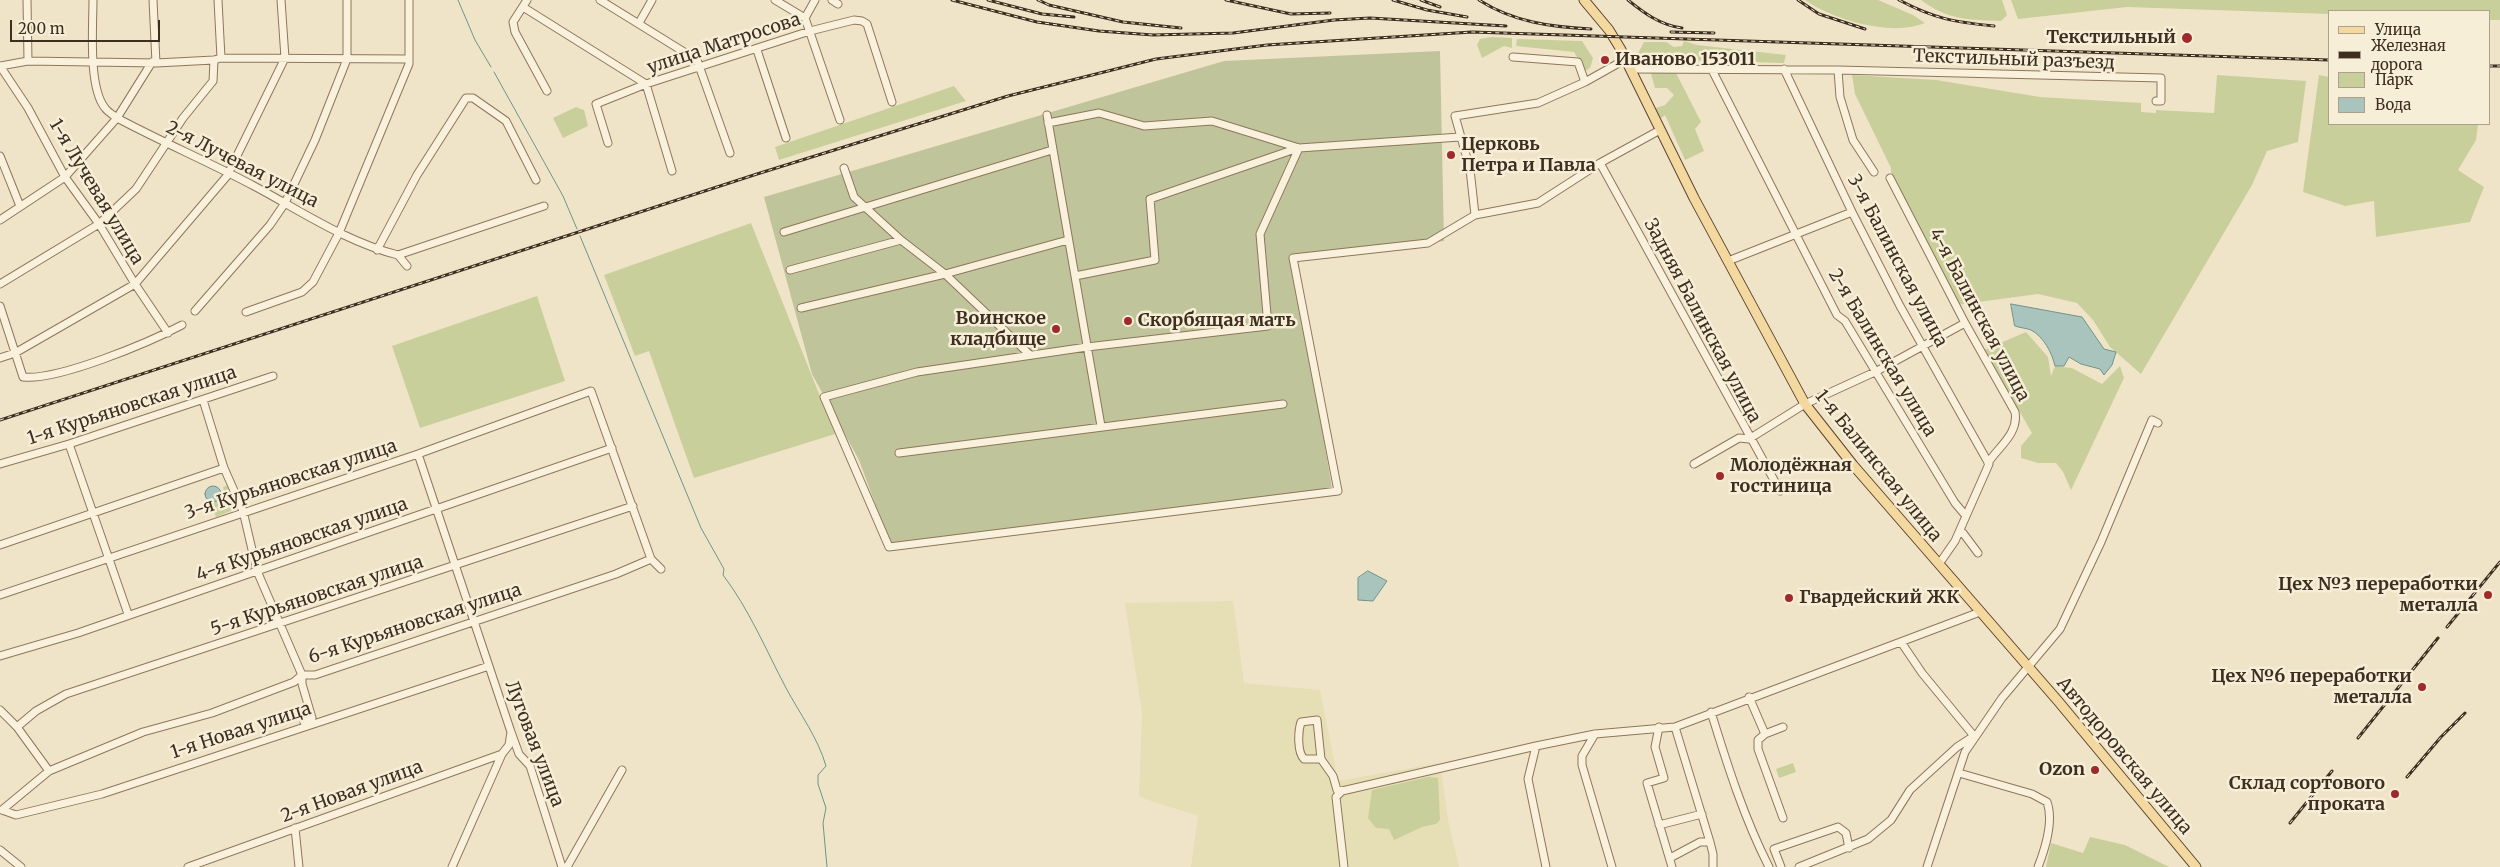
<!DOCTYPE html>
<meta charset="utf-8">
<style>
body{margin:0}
#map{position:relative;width:2500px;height:867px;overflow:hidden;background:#f0e4c8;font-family:Merriweather,serif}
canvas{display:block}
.legend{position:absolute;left:2328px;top:10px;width:162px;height:115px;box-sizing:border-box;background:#f7eed8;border:1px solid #ada18e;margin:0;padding:6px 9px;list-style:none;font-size:15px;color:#3d2e20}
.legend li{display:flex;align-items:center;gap:10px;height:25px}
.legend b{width:25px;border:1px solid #ada18e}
.scale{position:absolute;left:10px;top:20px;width:150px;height:22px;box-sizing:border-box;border:2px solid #3d2e20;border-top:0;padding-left:6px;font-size:15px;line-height:18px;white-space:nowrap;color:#3d2e20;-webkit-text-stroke:4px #f7eed8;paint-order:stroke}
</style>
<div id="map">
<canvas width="2500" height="867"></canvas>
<ul class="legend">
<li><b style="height:6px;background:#f3d9a0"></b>Улица</li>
<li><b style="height:6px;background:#3d2e20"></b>Железная дорога</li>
<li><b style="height:14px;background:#c9cf9b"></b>Парк</li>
<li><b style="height:14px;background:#a9c4bc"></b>Вода</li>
</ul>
<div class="scale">200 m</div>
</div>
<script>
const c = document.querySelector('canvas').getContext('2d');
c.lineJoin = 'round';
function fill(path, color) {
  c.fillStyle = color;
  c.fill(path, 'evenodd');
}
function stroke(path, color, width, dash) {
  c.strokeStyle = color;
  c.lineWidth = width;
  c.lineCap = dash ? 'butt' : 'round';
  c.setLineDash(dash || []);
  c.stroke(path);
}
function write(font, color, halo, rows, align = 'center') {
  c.font = font + ' Merriweather,serif';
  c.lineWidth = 5;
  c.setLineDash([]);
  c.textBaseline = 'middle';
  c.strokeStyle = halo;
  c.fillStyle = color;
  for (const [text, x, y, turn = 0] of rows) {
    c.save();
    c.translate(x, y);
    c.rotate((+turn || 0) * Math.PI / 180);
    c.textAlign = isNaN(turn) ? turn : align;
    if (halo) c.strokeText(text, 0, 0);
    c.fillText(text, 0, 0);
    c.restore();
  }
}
const farmland = new Path2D(`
 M1233,601L1244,683L1320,690L1338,781L1440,763L1448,820L1459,867H1191L1198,816L1139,797L1142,713L1125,603Z`);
const green = new Path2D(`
 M1805,0H1878L1913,15L1925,23C1891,37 1834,20 1805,0Z
 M1921,0H2002L2007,15L2001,21C1970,20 1947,20 1921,0Z
 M2011,0H2500V20H2489V11H2329V14L2127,7L2018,19Z
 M1491,37L1512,38V48L1504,46L1482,58L1477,45L1480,39Z
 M1517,39L1582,41L1593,58L1590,68L1585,71L1574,52L1516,46Z
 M1684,41L1697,45L1786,55L1784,63L1635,59L1644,42H1666L1674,47L1682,46Z
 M1658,70L1675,71L1701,122L1695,129L1704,151L1685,160L1665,115L1660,119L1653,109L1665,105L1674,95L1667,88H1655L1651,74Z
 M1852,75L1936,80L2040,97L2141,103V112L2156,113V110L2214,113L2217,75L2306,81L2298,142L2267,151L2252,185L2141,374L2110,347L2093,320L2077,303L2038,294L1956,305L1891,176V168L1855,94Z
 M2319,75L2329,77V124H2478L2476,140L2458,170L2484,187L2470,222L2376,237L2374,201L2345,206L2303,192Z
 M954,86L966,101L779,160L775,147Z
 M576,107L584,110L588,126L563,138L553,118Z
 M751,223L835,434L694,478L649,351L635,356L604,275Z
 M537,296L565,381L420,428L392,346Z
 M2026,332L2048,357L2051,376L2055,366L2072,368L2102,384L2120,366L2124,378L2071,490L2063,472L2056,463H2038L2021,458V446L2032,433L1984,350Z
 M229,485L238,508L216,517L211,504L223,499L225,494L223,487Z
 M1793,763L1796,772L1779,778L1776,769Z
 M1428,777L1438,778L1440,820L1436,824L1422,827L1394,840L1389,829L1376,828L1368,818L1372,790Z
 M2090,837L2125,845L2169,867H2046L2051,843L2083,853Z`);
const cemetery = new Path2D(`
 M1440,51L1444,241L1293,258L1332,488L890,544L859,460L812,374L764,197L1224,61Z`);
const water = new Path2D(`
 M2011,304L2082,317L2104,349L2116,352L2112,365L2104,375L2100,369L2081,364L2069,357L2064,366H2055C2052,353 2044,337 2031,330C2026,328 2020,328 2015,326Z
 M205 494a8 8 0 1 1 16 0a8 8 0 1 1-16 0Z
 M1368,571L1387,581L1373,601L1358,600V578Z`);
const stream = new Path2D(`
 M458,0L475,40L491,67
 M494,72L563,196L577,229
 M580,236L701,528L724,569L723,575C749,609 766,650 786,688C800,714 818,738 826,766L818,775V784L826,808L823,823L827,867`);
const minor = new Path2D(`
 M27,0L28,61
 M93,0C93,26 88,87 105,108C108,112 113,115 117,118C162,142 209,162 254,186C301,211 346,242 398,255L407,266
 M153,0L156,63
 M218,0L221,58
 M527,0L513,22L515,32L547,91
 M600,0L697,60L730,153
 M775,0L805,18L840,120
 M832,0L838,4
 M523,7L646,84L672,171
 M805,18L815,0
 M639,23L652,0
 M757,50L786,138
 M1513,57L1578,62L1585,82
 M1626,59L1585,82L1538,103L1455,116L1470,169L1475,215L1538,203L1600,163L1660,130
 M0,66L28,61L156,63L214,60L221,58L409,59
 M0,66L28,108L65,177L99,224L135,284L168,333
 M1711,68L1837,315L1845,321L1955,503L1966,516
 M1630,69L1838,70L1840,97L1853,140L1874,172
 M1784,69L1852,212L1900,306L1989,464L1955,541L1939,564
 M1838,70L2161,78V101H2156
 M1047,115L1101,426
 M1048,123L1099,113L1144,126L1212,121L1299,148L1460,137
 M608,143L596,104L646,84L810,31L854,20L862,21L867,24L892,102
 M1299,148L1260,234L1268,326L1087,347L917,372L824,397L889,547L1338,491L1293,258L1428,243L1475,215
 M0,156L20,206
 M1600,163L1780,491
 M844,168L854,197L901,240L945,274L1030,355
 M1890,178L1965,323L2015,412C2019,434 1998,447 1988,463
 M0,220L65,177L117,118L152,62
 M784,232L1052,150
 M377,250L417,175L466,98H473L506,121L536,180
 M398,255L544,206
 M1728,261L1852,212
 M790,270L901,240
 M1075,276L1155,260L1150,199L1298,148
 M0,284L99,224L136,189L183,118L213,81L214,60
 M0,306L23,377C58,381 150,342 182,325
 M801,308L945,274L1068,240
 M195,311L270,225L285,203L315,140L347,59V0
 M246,312L302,292L313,282L339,233L409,64V0
 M0,358L15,353L135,284L227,176L285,58L281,0
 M203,400L224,468L243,511L257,571L302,675V684L312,718L304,722
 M69,444L128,614
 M899,453L1283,404
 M418,454L511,732L519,754L530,766L562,867
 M0,464L69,444L273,376
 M1694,464L1739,438L1749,439L1805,404L1877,371L1965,323
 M1963,533L1978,553
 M0,545L224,468
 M0,595L418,454L591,391L651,559L661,569
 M0,656L78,633L612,448
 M1749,697L1765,734L1758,740V749L1783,818
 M0,710L17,727L49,771
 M1711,712C1727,764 1744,818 1769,867
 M17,727L36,711L66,694L633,506
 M1659,727L1655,747L1664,778L1647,783L1672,867
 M1675,727L1710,842L1713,854V867
 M1595,734L1582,756V765L1612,867
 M1765,734L1783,727
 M1536,746L1528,779L1546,867
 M1321,759L1317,720L1301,722C1298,731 1297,752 1304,759H1321L1333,776L1337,790L1342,791
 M1959,773L2032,794L2047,802C2054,821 2045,849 2038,867
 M1342,791L1536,746L1595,734L1675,727L1980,612
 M1342,791L1336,797L1344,867
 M2,810L49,771L143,732L212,713L294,682L302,675H315L616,574L651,559
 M2,810L16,815L102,794L489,666
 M1659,825L1702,814
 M295,828L299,867
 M0,850L21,867
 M1670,858L1700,842H1710
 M188,867L502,754L509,745L511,732
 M452,867L502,754
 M567,867L622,770
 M1781,867L1774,849L1838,827L1846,833L1849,848
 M1799,867L1868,839L1891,820L1910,790L1957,747L1974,736L1922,673L1901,642
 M1927,867L1965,752L2002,698L2060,629L2101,542L2152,420L2158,423`);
const major = new Path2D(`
 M1584,0L1609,30L1620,48L1694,198L1805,404L1853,465L2058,701L2196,867`);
const rail = new Path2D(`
 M952,0L1037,22L1099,31L1153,35L1233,33L1334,20L1370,18L1506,26
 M988,0L1042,14L1074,17
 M1038,0L1049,5L1123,22L1181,28
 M1226,0L1291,14L1330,13
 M1393,0L1427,10L1467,17
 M1421,0L1440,7
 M1479,0C1513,22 1551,27 1591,29
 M1628,0C1644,13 1660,25 1682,28
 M1798,0L1819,14L1865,29
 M1899,0C1935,19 1954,22 1994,26
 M1671,32L1714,33
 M2489,66H2500
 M0,420L757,174L1008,96L1156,59L1267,45L1472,32L2329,60
 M2447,627L2500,562
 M2358,738L2438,638
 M2407,777L2441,737L2465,713
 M2290,823L2332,771`);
const markers = [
 [2187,38,6,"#9e2a2b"],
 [1605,60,5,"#9e2a2b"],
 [1451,155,5,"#9e2a2b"],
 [1128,321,5,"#9e2a2b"],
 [1056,329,5,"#9e2a2b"],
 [1720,476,5,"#9e2a2b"],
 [2488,595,5,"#9e2a2b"],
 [1789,598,5,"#9e2a2b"],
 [2422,687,5,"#9e2a2b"],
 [2095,770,5,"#9e2a2b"],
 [2395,794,5,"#9e2a2b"]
];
const poiNames = [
 ["Текстильный",2176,38],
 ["Иваново 153011",1615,60,"left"],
 ["Церковь",1461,145,"left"],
 ["Петра и Павла",1461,166,"left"],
 ["Воинское",1046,319],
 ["кладбище",1046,340],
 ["Скорбящая мать",1138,321,"left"],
 ["Молодёжная",1730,466,"left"],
 ["гостиница",1730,487,"left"],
 ["Цех №3 переработки",2478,585],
 ["металла",2478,606],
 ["Гвардейский ЖК",1799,598,"left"],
 ["Цех №6 переработки",2412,677],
 ["металла",2412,698],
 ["Ozon",2085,770],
 ["Склад сортового",2385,784],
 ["проката",2385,805]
];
const streetNames = [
 ["улица Матросова",724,44,-18],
 ["Текстильный разъезд",2014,60,2],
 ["2-я Лучевая улица",242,165,27],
 ["1-я Лучевая улица",96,192,59],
 ["3-я Балинская улица",1897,261,62],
 ["4-я Балинская улица",1979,315,62],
 ["Задняя Балинская улица",1702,321,62],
 ["2-я Балинская улица",1882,353,59],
 ["1-я Курьяновская улица",132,406,-18],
 ["1-я Балинская улица",1878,466,51],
 ["3-я Курьяновская улица",291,480,-18],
 ["4-я Курьяновская улица",302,540,-19],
 ["5-я Курьяновская улица",317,596,-18],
 ["6-я Курьяновская улица",415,624,-18],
 ["1-я Новая улица",241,731,-18],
 ["Луговая улица",534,744,69],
 ["Автодоровская улица",2124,756,50],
 ["2-я Новая улица",352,792,-20]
];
fill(farmland, '#e6deb5');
fill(green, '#c9cf9b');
fill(cemetery, '#bfc49a');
fill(water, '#a9c4bc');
stroke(water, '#6f938a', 1);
stroke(stream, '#6f938a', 1);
stroke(minor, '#8d765c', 9);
stroke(major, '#5b4430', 11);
stroke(minor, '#faf1dc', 7);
stroke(major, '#f3d9a0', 9);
stroke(rail, '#3d2e20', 3);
stroke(rail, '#f7eed8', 1, [4]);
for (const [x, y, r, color] of markers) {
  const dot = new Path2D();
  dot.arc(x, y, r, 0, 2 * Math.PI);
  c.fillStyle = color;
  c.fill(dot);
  stroke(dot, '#f7eed8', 2);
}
write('bold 18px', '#3d2e20', '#f7eed8', poiNames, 'right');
write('18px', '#3d2e20', '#f7eed8', streetNames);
</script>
